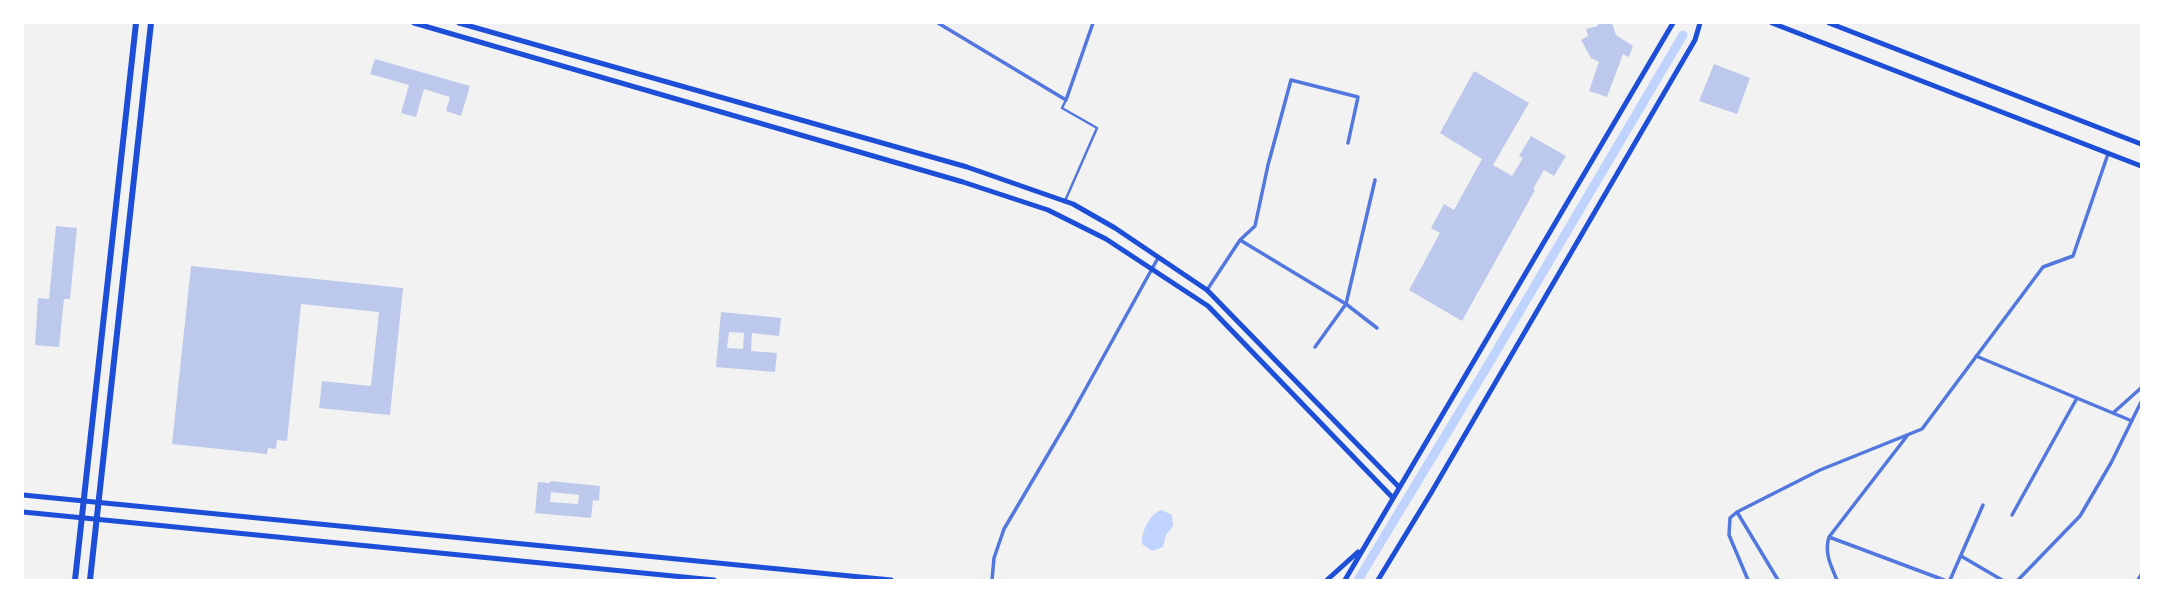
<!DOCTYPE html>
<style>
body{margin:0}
#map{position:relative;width:2164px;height:603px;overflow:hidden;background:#f2f2f2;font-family:"Fira Sans Condensed",sans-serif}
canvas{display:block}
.frame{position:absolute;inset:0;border:24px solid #fff;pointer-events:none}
</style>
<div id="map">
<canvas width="2164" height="603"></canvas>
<div class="frame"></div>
</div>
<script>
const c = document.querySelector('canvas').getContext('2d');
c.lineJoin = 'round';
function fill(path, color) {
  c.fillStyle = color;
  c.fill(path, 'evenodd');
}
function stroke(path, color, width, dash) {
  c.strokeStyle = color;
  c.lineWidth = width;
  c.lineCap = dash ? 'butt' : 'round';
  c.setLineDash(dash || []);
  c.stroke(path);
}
const water = new Path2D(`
 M1162,510L1172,515L1173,526L1166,535L1163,547L1152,551L1142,544C1141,532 1150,513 1162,510Z`);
const canal = new Path2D(`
 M1358,580L1488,365L1683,35`);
const building = new Path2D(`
 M1598,23H1612L1616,35L1633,46L1629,57L1623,54L1607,97L1589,91L1599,62L1591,58L1581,40L1588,36L1586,29L1598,26Z
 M375,59L470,86L461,116L446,111L450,97L424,89L416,117L401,113L409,85L370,74Z
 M1714,64L1750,78L1737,114L1699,101Z
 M1474,71L1529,103L1493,165L1512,176L1523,158L1519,156L1531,136L1566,156L1554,176L1544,170L1533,189L1535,190L1462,321L1409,290L1440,233L1431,228L1444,204L1454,210L1482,159L1440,133Z
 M56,226L77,228L70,299H64L59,347L35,345L38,298L49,299Z
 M191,266L403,288L390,415L319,408L322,381L371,386L379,312L301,304L287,441L277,440L276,449L268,448L267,454L172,444Z
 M721,312L781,318L779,336L752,333L751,351L777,353L775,372L716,367ZM729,332L744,333L743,349L727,348Z
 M550,481L600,486L599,501L593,500L591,518L535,513L538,482L550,483ZM551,492L579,495L578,504L550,502Z`);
const pedestrian = new Path2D(`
 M1065,201L1097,128L1062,108L1066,100`);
const minor = new Path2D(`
 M938,23L1066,100L1093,23
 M1240,240L1346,304L1377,328
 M1207,290L1240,240L1255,226L1268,165L1291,80L1358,97L1348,143
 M1315,347L1346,304L1375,180
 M1976,356L2132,421
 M2113,413L2141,388
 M1737,512L1778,580
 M2012,515L2077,398
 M1829,537L1944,580
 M1961,556L2002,580
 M992,580L994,558L1004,529L1070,417L1158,258
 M1748,580L1729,535L1730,518L1737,512L1820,470L1922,429L2043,267L2073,256L2108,154
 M1837,580C1831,566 1824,553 1829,537L1907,436
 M1950,580L1983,505
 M2018,580L2080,516L2111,463L2141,402
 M2138,580L2141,575`);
const secondary = new Path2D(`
 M414,23L963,182L1048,210L1106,239L1208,306L1393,498
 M459,23L967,167L1073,204L1115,228L1207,290L1399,487
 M1772,23L2141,166
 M1829,23L2141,144
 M23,495L891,580
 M23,512L714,580
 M1327,580L1358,552
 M1345,580L1673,23
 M1378,580L1431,493L1695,40L1700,23`);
const primary = new Path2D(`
 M75,580L136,23
 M90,580L151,23`);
fill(water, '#bfd3fe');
stroke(canal, '#bfd3fe', 9);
fill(building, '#bdc9ec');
stroke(pedestrian, '#5277de', 2.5);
stroke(minor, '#5277de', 3.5);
stroke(secondary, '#1d4ed8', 5);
stroke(primary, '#1d4ed8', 6);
</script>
